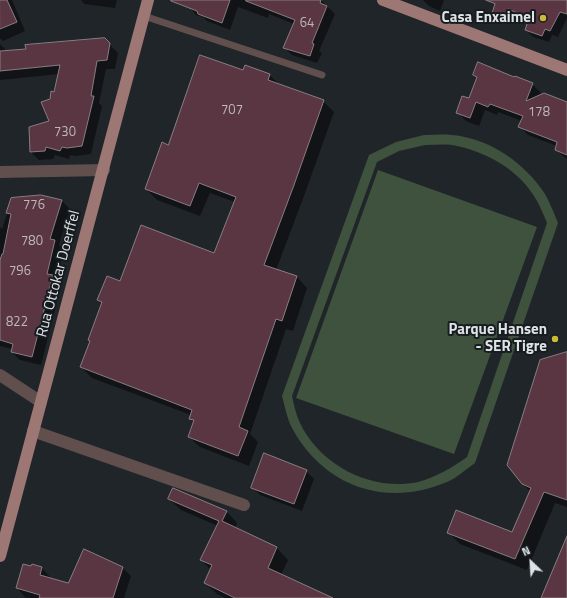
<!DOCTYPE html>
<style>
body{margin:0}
#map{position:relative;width:567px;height:598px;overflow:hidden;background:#20252a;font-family:"Titillium Web",sans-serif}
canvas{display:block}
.north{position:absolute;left:511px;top:542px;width:40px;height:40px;-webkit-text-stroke:3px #161c20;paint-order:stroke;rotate:335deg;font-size:11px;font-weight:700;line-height:16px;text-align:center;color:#dfe3e6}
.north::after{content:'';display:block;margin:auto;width:14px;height:18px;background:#dfe3e6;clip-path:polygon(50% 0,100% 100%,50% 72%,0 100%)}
</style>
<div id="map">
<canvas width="567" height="598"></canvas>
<div class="north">N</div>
</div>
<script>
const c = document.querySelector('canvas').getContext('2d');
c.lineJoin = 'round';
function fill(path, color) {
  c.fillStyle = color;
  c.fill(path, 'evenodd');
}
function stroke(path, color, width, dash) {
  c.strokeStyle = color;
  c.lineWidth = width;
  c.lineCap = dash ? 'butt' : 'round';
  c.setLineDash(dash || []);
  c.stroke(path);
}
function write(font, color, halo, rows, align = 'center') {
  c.font = font + ' "Titillium Web",sans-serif';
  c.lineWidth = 4;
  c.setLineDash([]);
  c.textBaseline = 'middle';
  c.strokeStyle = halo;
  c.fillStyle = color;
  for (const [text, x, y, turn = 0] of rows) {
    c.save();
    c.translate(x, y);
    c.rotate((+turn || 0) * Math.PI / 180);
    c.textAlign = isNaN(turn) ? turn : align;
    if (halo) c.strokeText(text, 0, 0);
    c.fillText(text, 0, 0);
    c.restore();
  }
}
const green = new Path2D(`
 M424,135C433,135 442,134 452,135C489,138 525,163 545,194C550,203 554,213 558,223L475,463C466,469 457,478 447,482C386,508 324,487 292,428C287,419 285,406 282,396L369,155L396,142ZM425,145C434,145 444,144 452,145C486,151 520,170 537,201C541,208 544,216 547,223L467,457C452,468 436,477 418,482C371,492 320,465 300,423C296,415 294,405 292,396L377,162L399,151Z
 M378,170L537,227L454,454L296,398Z`);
const shadow = new Path2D(`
 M0,0H12L25,31L3,41L0,38Z
 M81,0H117L115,8L84,4Z
 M191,0H321L335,14L319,51L322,53L317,63L292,55L284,47L294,24L269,14L268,18L238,7L230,30L207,21L203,17L196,15L189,7Z
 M423,0H444L440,11L429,6Z
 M498,0H567V18L558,37L552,35L549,42L533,37L526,30L529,21L515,16L511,24L500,20L493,13Z
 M104,39L118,53L115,69H106L99,103L102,106L91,154L76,156L70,155L69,159L55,155L53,159L39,160L30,151L50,121L59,74L0,80V44L6,50V52Z
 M243,72L269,75L280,85L323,101L334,112L304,196L276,270L297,277L307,288L293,331L286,329L250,434L258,442L249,466L200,447L189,437L194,422L190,418L191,415L92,378L81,367L103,304L99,300L121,282L215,254L235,202L210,193L200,216L157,200L146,189L169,146Z
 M474,75L515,78L532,84L541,93L540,96L567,103V159L556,150L557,146L528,135L520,127L522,121L498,112L497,115L485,110L479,126L466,121L457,112L469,99L478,78Z
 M12,199L62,201L70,209L59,245L63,250L56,280L61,285L41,365L20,360L12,352V349L0,346V227L2,229Z
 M567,354V507L555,503L527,570L460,544L449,533H513L530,491L522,484Z
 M306,471L314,479L302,511L260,495L252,487Z
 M169,499L226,511L237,523L235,529L277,548L288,560L281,575L330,598H225L217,594L205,583L211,570L201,560L218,526L181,510Z
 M24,565L32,568L33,565L42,568L50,577V579L69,584L123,568L131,576L124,598H30L25,597L17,588Z`);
const building = new Path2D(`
 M0,0H7L17,22L0,29Z
 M171,0H230L222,23L198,14L197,11L171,1Z
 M246,0H321L320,3L327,6L312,43L314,44L310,56L283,48L295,20L246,1Z
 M486,0H567V14L560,12L550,31L545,29L542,36L525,30L529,18L508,9L504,18L492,13L495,4Z
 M105,38L110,43L107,60L97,61L91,96H94L82,146L67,148L62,147L60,151L46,147L45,151L30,152L29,127L49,121L41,102L50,99L51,91L54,92L60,65L0,71V51L26,49L25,45Z
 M200,55L243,70L245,65L270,74L268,80L324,100L294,185L264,265L297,276L282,321L276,319L239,427L248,431L238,456L188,437L194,420L189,419L192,410L80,367L90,341L88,340L102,302L97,300L107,276L120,281L141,225L214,253L236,197L199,183L190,206L145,189L162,142L168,145Z
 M478,62L514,77L515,76L533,83L526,101L544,93L567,102V155L555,150L557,142L518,127L523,116L490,104L488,107L476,102L470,118L456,113L462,96L469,98L477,77L473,75Z
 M41,195L62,200L50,239L55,240L47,274L53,275L32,357L11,352L13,344L0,340V260L2,254H3L11,214L6,213L11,198Z
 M567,352V500L544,492L515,559L447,533L456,510L512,532L531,488L522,484L507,465L540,360Z
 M264,453L307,470L294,504L251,488Z
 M173,488L227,511L222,521L277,547L268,568L333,598H235L204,583L212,565L200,560L219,521L168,499Z
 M567,537V598H541L567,536Z
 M84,549L123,567L113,598H39L40,595L16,588L23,564L31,566L32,564L42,567L40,575L68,583Z`);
const lane = new Path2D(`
 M144,16L322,75`);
const street = new Path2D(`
 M0,172L104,170
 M0,375L41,402
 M33,431L244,505`);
const primary = new Path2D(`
 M383,0L567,70
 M0,556L148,0`);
const markers = [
 [543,18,4,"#cbba39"],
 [555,339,4,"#cbba39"]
];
const numberNames = [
 ["64",307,24],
 ["707",232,111],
 ["178",539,113],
 ["730",65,133],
 ["776",34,206],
 ["780",32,242],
 ["796",20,272],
 ["822",17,323]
];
const poiNames = [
 ["Casa Enxaimel",535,18],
 ["Parque Hansen",547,330],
 ["- SER Tigre",547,347]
];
const streetNames = [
 ["Rua Ottokar Doerffel",59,274,-75]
];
fill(green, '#3e523d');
fill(shadow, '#0007');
fill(building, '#5a3542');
stroke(building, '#877e80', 1);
stroke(lane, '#614f4d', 7);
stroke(street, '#614f4d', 12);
stroke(primary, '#9d7774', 12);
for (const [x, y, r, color] of markers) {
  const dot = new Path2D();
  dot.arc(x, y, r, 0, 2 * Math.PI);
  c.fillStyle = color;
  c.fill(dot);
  stroke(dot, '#161c20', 1.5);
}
write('13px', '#beb8bd', null, numberNames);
write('bold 15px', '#dfe3e6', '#161c20', poiNames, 'right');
write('15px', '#dfe3e6', '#161c20', streetNames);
</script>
